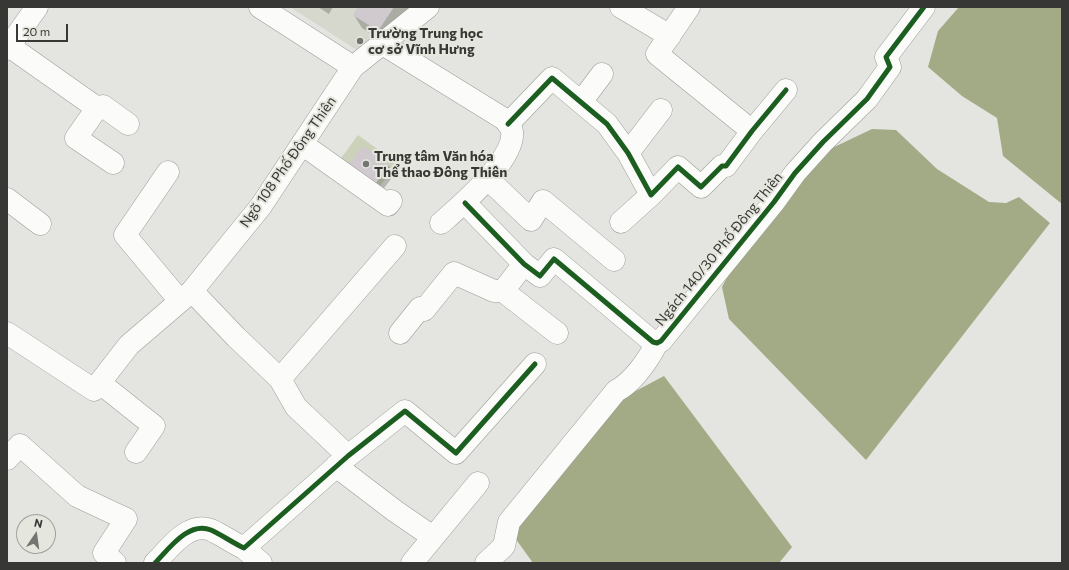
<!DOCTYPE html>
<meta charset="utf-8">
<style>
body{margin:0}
#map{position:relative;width:1069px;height:570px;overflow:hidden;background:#e4e5e0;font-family:Commissioner,sans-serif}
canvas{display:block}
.frame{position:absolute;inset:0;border:8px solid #373835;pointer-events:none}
.north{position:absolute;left:16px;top:514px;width:40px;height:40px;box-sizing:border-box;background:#e5e7de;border:1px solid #9fa19a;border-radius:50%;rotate:13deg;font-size:11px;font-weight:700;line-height:16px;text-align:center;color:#373835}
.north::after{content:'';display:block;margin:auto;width:14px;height:18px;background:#747571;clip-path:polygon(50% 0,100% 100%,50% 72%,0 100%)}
.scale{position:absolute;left:16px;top:24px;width:52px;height:18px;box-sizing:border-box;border:2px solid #373835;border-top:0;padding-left:5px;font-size:12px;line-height:14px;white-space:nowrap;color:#373835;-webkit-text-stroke:3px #e5e7de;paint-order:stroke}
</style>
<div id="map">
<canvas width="1069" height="570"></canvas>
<div class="frame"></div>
<div class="north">N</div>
<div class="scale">20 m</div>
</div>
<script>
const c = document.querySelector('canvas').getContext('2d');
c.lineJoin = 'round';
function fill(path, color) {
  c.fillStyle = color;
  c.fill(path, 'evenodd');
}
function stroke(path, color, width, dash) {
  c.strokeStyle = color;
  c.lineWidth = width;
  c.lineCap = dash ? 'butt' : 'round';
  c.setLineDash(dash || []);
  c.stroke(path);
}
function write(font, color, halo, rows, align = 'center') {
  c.font = font + ' Commissioner,sans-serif';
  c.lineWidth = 4;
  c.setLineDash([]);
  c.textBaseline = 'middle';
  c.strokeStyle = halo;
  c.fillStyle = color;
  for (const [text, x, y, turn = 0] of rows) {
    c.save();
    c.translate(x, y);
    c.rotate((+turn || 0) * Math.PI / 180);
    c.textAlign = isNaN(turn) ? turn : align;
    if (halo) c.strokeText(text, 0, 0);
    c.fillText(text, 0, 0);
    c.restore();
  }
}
const built = new Path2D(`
 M290,7H417L363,54Z`);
const green = new Path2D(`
 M358,135L397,163L375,193L336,165Z`);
const water = new Path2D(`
 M959,7H1062V204L1003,156L997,118L962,96L928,67L938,31Z
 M872,129L896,130L937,169L989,202L1006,203L1019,197L1050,223L866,460L729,319L722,287L737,258L828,150Z
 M664,376L792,547L779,563H533L510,531L615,402Z`);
const shadow = new Path2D(`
 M318,7H333L329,14Z
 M359,7H410L386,44L362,28L354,15Z
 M363,147L389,166L394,175L378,196Z`);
const building = new Path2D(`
 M358,7H394L378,31L353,15Z
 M363,146L389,165L373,187L346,168Z`);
const minor = new Path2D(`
 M260,7L353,67
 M621,7L670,36
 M689,7L657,54L752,131
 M381,43L504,119C506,121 509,124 510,126C525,152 458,208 441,223
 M9,46L97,108L76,138L113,163
 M7,49L37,7
 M581,102L602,74
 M97,108L103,106L128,124
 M508,124L552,78L607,124L628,153L651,195L678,167L701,187L722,166H726L752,131L786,90
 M302,144L388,205L391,201
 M628,153L661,110
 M168,172L125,235L180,301
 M488,179L531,220L543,201L614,260
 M7,199L40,224
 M465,203L524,264L540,276L554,259L653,342L657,343L661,341L774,202L795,173L823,142L867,99L890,67L886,57L924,7
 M621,222L651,195
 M524,264L503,291L557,333
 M192,291L236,337L280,379L296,407L348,456
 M7,333L94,390L129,345L192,291L261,206L353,67L428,7
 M400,333L420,308L424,310L454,273L494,291H503
 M280,379L395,246
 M100,383L154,426L136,452
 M7,459L20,445L77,496L126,519L104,553L115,563
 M336,466L395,511L433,537
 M244,548L261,563
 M155,563C169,549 188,521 211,530C222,535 233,543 244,548L348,456L405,411L456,453L535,364
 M412,563L478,483
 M486,563L504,546L509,522L616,391C633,382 648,360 657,343`);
const cycleway = new Path2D(`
 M508,124L552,78L607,124L628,153L651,195L678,167L701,187L722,166H726L752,131L786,90
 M465,203L524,264L540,276L554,259L653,342L657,343L661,341L774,202L795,173L823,142L867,99L890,67L886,57L924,7
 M155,563C169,549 188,521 211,530C222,535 233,543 244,548L348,456L405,411L456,453L535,364`);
const markers = [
 [360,41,4,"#747571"],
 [366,164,4,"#747571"]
];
const poiNames = [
 ["Trường Trung học",368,33],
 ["cơ sở Vĩnh Hưng",368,49],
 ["Trung tâm Văn hóa",374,156],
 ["Thể thao Đông Thiên",374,172]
];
const streetNames = [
 ["Ngõ 108 Phố Đông Thiên",288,162,-55],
 ["Ngách 140/30 Phố Đông Thiên",719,249,-51]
];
fill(built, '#d6d8cd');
fill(green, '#ccd2b9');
fill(water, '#a2aa86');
fill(shadow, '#0003');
fill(building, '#d0c9ce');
stroke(minor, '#9c9c99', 23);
stroke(minor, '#fbfbfa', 22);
stroke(cycleway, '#1b5e20', 5);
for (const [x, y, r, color] of markers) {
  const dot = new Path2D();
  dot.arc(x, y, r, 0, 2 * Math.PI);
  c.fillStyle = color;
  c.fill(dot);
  stroke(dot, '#e5e7de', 1.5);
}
write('bold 14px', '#373835', '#e5e7de', poiNames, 'left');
write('14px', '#373835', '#e5e7de', streetNames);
</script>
